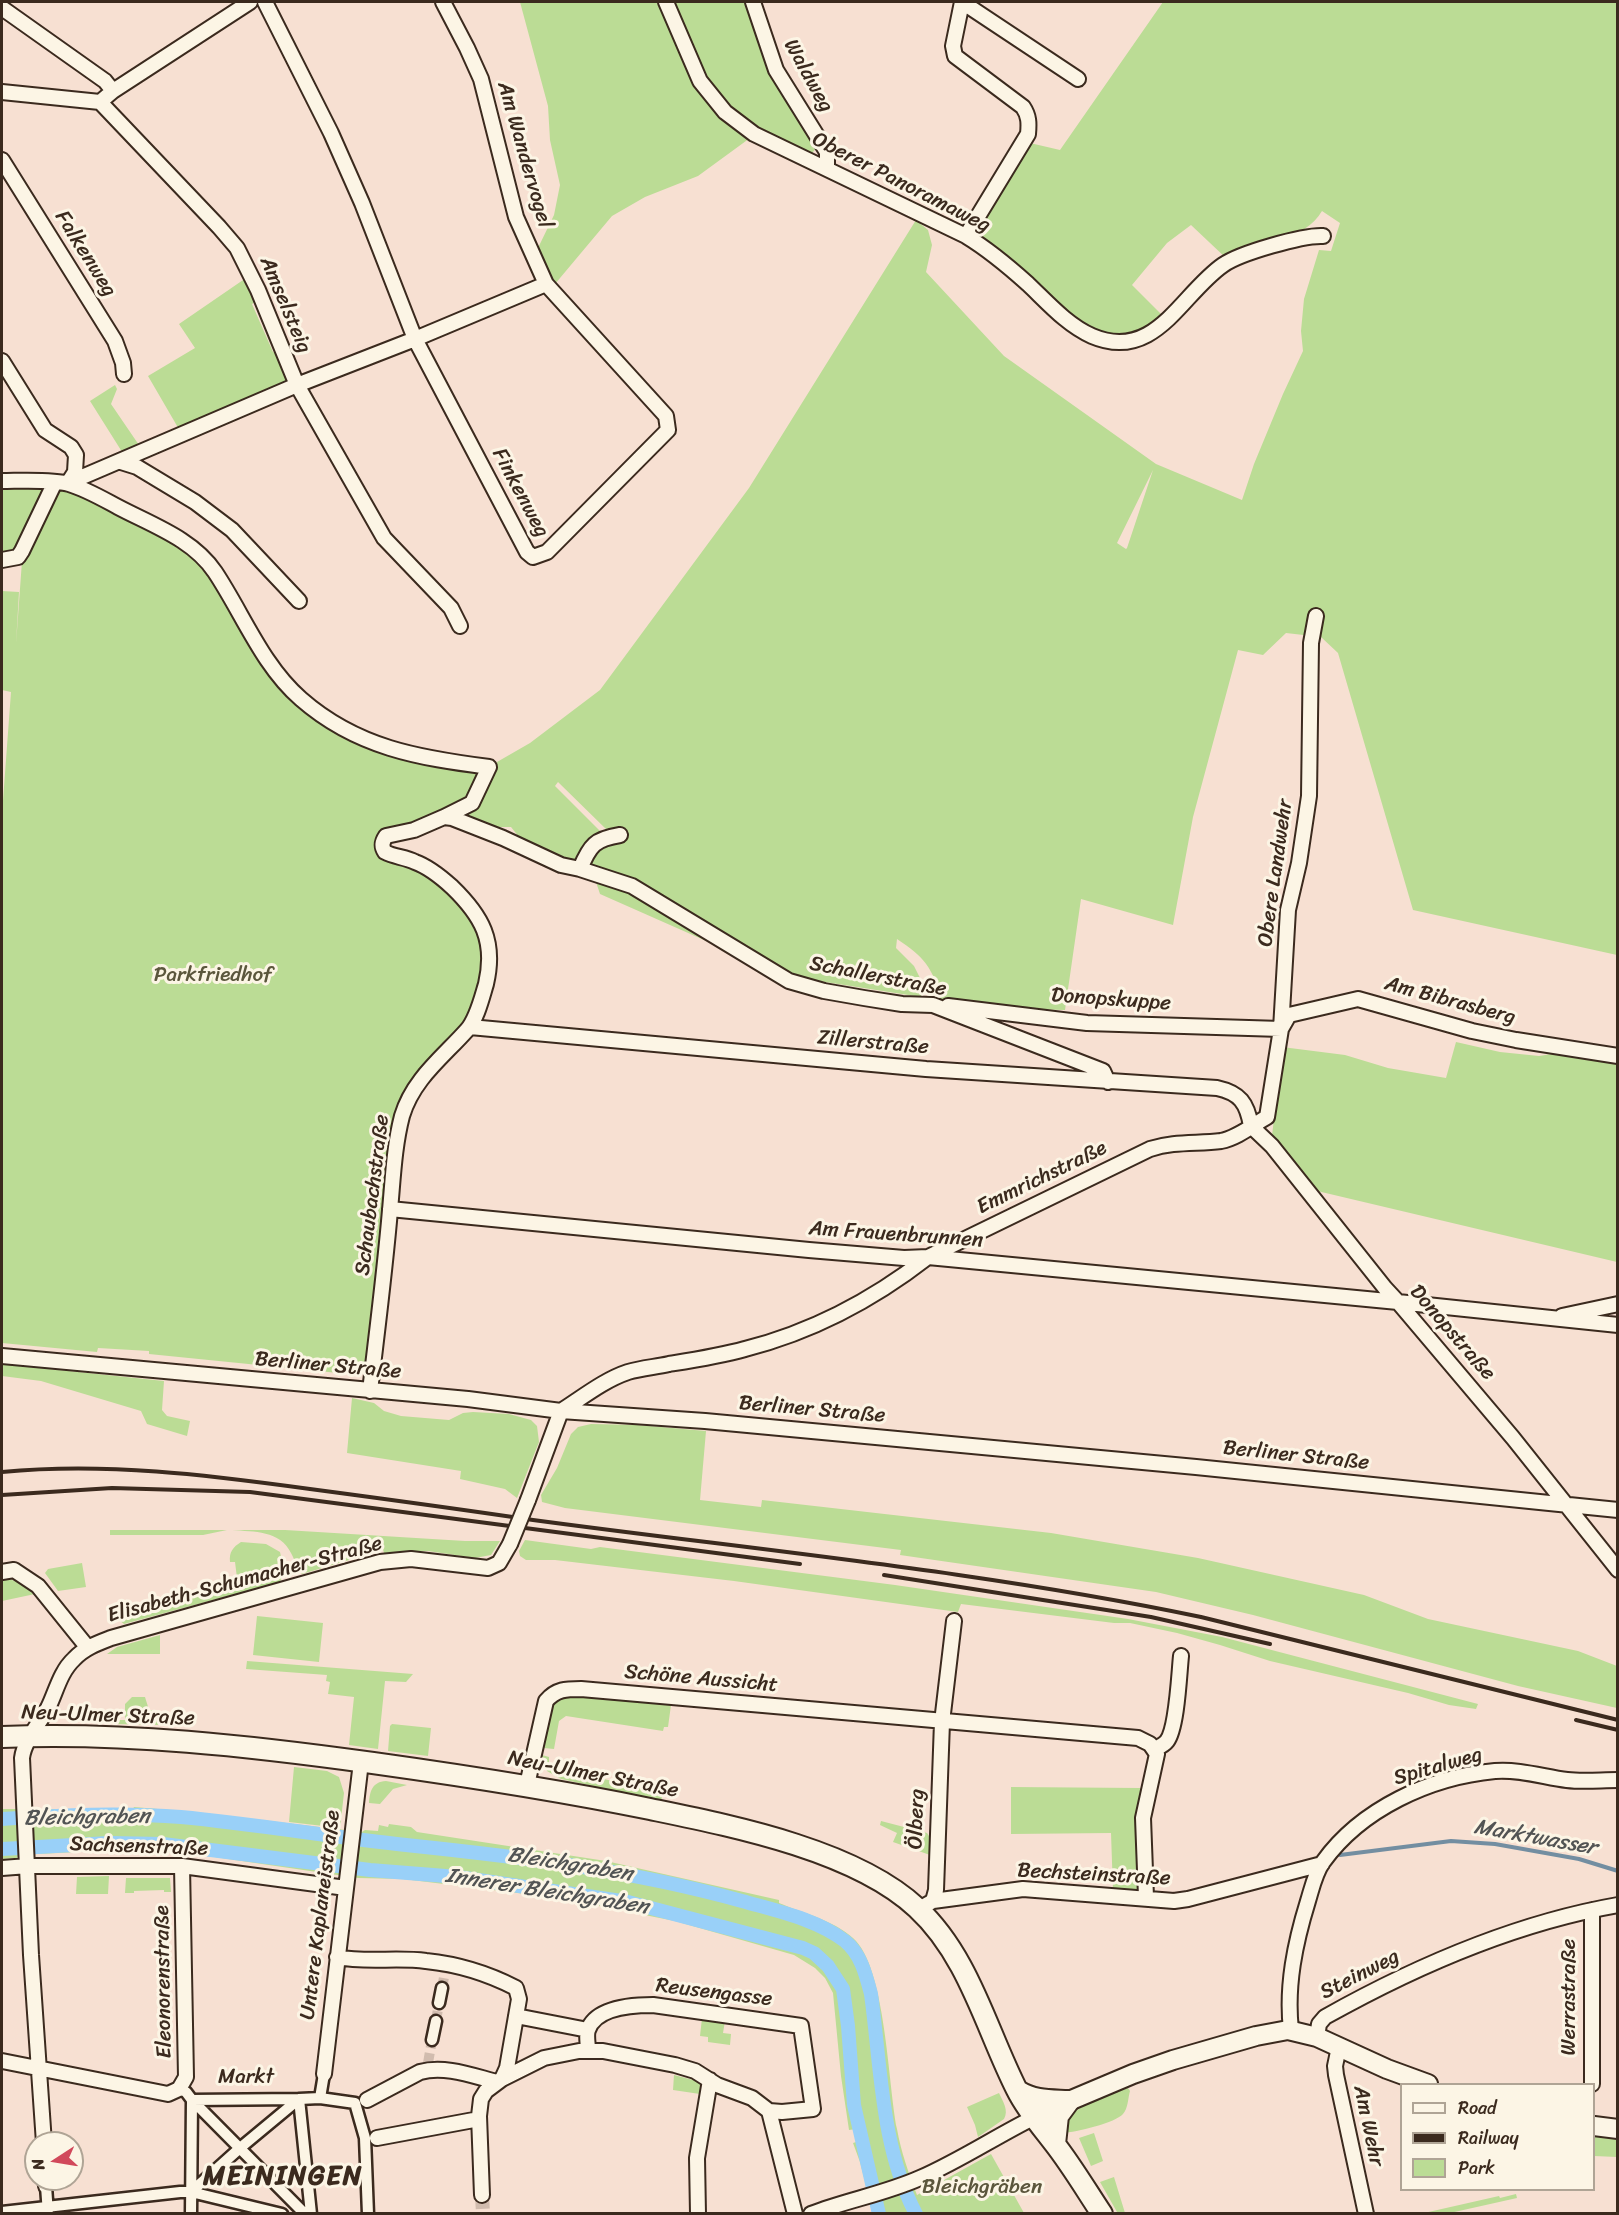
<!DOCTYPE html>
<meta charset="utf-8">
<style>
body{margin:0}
#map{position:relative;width:1619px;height:2215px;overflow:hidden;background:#f7e0d2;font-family:Sriracha,sans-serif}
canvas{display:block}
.frame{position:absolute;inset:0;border:3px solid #3b2a1e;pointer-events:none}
.legend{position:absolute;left:1400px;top:2083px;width:195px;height:108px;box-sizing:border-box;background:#fcf5e5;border:2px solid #afa495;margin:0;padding:8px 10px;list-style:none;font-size:18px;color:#3b2a1e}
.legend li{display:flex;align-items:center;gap:12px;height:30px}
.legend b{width:30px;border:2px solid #afa495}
.north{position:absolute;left:24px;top:2131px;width:60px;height:60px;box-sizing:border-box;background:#fcf5e5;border:2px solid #afa495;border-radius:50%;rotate:258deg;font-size:16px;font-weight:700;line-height:24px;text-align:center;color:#3b2a1e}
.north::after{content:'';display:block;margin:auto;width:21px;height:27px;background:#d1495b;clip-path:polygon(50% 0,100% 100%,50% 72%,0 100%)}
</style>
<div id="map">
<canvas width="1619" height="2215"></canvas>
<div class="frame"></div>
<ul class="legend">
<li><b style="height:8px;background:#fcf5e5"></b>Road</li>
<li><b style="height:8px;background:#3b2a1e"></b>Railway</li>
<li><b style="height:16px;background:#bbdc95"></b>Park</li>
</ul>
<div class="north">N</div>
</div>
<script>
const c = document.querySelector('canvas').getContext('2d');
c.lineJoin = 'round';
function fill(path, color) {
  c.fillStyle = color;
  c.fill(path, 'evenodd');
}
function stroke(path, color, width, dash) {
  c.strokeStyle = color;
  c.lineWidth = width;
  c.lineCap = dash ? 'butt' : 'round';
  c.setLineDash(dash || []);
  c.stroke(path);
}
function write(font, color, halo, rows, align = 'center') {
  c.font = font + ' Sriracha,sans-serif';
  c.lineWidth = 6;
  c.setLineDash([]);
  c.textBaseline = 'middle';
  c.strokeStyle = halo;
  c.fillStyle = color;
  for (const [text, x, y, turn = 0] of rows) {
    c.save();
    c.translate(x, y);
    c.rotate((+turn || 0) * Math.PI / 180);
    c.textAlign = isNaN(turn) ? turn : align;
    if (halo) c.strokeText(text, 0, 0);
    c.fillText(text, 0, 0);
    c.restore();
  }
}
const green = new Path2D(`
 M520,2H748L819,145L812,153L761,130L698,176L645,197L612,216L555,284L537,250L554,215L560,185L550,140L548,106Z
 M1163,2H1617V955L1413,910L1338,653L1321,637L1286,633L1263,655L1238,650L1193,817L1173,925L1081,899L1065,1010L1025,1009L940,999C934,968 923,956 897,939L896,948L914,966L924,986L921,997L806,979L776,967L763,974L713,944L600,894L590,864L607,830L558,782L555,786L600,831L576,861L571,864L527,847L511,827H498L460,815L486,788L497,762L530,743L600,690L749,488L916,220L928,230L932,245L926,272L1004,356L1156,464L1242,500L1254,464L1283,394L1303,351L1301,331L1304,299L1319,250L1331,251L1340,223L1322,211C1306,239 1257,248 1227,259L1191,225L1167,243L1132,285L1164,317L1132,335L1115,336L1089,329L1062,310L974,231L1030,143L1060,150ZM1153,470L1127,548L1126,549L1117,543Z
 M246,278L257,301L252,304L273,352L279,354L288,383L180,431L148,376L195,348L179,324Z
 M115,385L117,389L111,404L141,448L124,455L90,401Z
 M2,486L46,488L18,551L2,556Z
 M66,488L181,543L200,559L261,657L324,721L483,772L469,802L423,821L381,833L376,840L377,846L447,887L478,925L484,946L482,985L465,1024L407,1088L383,1229L367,1365L362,1371L348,1370V1374L149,1354V1351L98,1348L97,1352L2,1343V814L11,692L2,690V591L19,592L16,644L22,561L55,490Z
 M1456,1042L1500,1052L1539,1056L1558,1053L1617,1063V1262L1313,1190L1272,1136L1282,1047L1345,1055L1388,1068L1446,1078Z
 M2,1364L164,1381L162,1410L167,1416L190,1421L187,1436L147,1424L141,1411L41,1381L2,1376Z
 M352,1398L374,1403L384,1411L401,1416L449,1420L463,1413L473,1412L509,1414L531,1420L537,1426L539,1442L517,1498L505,1489L460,1479L461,1471L347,1453Z
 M591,1424L638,1425L706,1431L700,1500L761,1507L762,1500L1051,1533L1198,1558L1364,1595L1428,1619L1578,1651L1617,1666V1708L1518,1686L1253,1615L1156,1592L900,1555L901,1550L565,1508L542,1502L541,1495L557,1468L571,1434L578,1427Z
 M110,1530H227L203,1535H110Z
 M232,1530H285L465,1541H500L491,1555L475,1558L428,1551L384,1553L381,1542L365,1544L366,1555L302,1574C297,1568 295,1560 291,1553C280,1530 254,1532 232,1530Z
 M525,1540L591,1549L600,1547L895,1585L1128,1619L1222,1637L1478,1704L1476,1709L1449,1705L1408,1693L1270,1661L1220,1645L1177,1633L1130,1623H1114L961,1604L958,1612L734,1581L555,1560H526L520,1556L519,1551Z
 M241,1542L266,1544L280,1552L284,1570L280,1582L124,1624L114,1616L121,1614V1610L131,1609L132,1612L183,1602V1596L238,1586L235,1562H230C229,1552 233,1547 241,1542Z
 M82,1563L86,1587L58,1591L45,1573L48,1569Z
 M7,1578L20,1583L35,1594L2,1601V1579Z
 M257,1616L323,1623L319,1662L253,1655Z
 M160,1635V1654H107L117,1647Z
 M247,1661L413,1674L406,1682L385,1681L378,1749L349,1745L354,1697L328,1694L330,1682L326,1681L327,1675L246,1669Z
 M577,1696L671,1705L668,1727H664L663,1731L566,1716L559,1721L554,1749L544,1748L551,1709C558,1699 565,1697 577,1696Z
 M132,1697H145L149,1710L160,1711V1725L112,1724V1720H125V1704Z
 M392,1724L431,1728L428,1756L388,1751L390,1726Z
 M542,1755L549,1757V1766L573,1771V1773L664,1791L661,1801L561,1779L547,1771Z
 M294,1767L327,1771L339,1777L344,1793L340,1828L289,1822Z
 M386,1781L407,1785L393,1789L380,1804L369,1803C370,1791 372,1782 386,1781Z
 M1011,1787L1141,1788L1138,1813L1142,1892L1113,1891L1111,1833L1011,1834Z
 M134,1807L194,1812L362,1832L365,1830L378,1831L379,1825L388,1827L389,1824L411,1827L417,1832L606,1861L779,1900V1903C803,1913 833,1920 853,1938C886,1967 888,2085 897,2129C901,2152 909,2174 917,2195L991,2154L1024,2213H873L860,2162L853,2143L859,2141L856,2129L849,2130L841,2076L833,1993L825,1978L815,1968L794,1955L675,1921L558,1898L403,1879L358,1878L180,1852L98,1851L18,1855L17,1858L2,1859V1809H133Z
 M881,1821L927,1833L929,1836L930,1855L893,1842L897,1833L880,1825Z
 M109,1876L108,1894H76L77,1877Z
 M126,1878H170L171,1892H164V1890L134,1891V1893H125Z
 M702,2018L725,2021L723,2033L731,2034L730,2045L708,2042V2037L700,2036Z
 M674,2075L701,2082L700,2094L673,2090Z
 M1128,2088L1130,2091C1128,2098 1128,2109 1123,2114C1115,2123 1076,2132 1063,2133C1070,2103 1102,2098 1128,2088Z
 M999,2093C1003,2102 1009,2110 1004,2119L978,2137L975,2125L967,2107Z
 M1094,2133L1103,2161L1091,2166L1079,2138Z
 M1594,2133L1617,2136V2157L1594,2156Z
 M1114,2177L1125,2213L1117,2212L1100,2182Z
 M1516,2194L1517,2198L1450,2213H1424L1499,2196L1500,2198Z`);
const stream = new Path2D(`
 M1340,1855L1451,1841L1495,1844L1579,1859L1618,1871`);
const canal = new Path2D(`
 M2,1819C61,1815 122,1812 181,1817C256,1824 331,1837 406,1845C521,1857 630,1870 742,1901C777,1911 816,1919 845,1941C861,1954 866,1975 871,1994C881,2066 881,2148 916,2214
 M2,1849L109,1843L163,1844L370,1870L458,1877L628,1902L803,1948L814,1953L828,1966L843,1989L848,2026L854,2105L879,2214`);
const pedestrianTunnel = new Path2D(`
 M442,1988L445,1972
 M436,2021L439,2003
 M428,2063L432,2040`);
const minorTunnel = new Path2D(`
 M482,2195L483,2214`);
const pedestrian = new Path2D(`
 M439,2003L442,1988
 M432,2040L436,2021
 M179,2089L186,2092L192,2100L191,2214
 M320,2098L355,2103L365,2138L368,2214
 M192,2100L305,2214
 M46,2186L48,2214
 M191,2192L240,2148L299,2099L192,2100
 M2,2212L180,2192H191L282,2214
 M311,2214L299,2099L320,2098L324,2074`);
const minor = new Path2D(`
 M265,2L331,133L362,203L415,339L527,552L533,557L547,552L668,430L666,416L546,284L516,217L481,79L467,48L443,2
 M666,2L700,81L725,112L754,134L966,236C989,250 1008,266 1028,284C1047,302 1067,325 1092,336C1155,363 1181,294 1223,265C1240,253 1303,235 1323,236
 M753,2L776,70L827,152V169
 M962,2L953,46L955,56L1023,107C1029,116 1029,123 1028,134L966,236
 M962,2L1078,79
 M2,8L105,81L113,91
 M2,92L100,102L219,227L237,248L258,290L297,385L384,538L451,608L460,626
 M100,102L113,91L250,2
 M2,160L115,341L123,363L124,374
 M2,361L45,430L71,447L76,455L75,472L68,483
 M121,462L137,467L195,502L232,530L299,601
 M2,481C19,481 53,479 69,484C86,489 103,499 118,507C152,525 193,539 215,572C243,614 262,665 301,699C357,748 419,758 489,767L472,803L444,817
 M68,483L297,385L415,339L546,284
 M2,560L18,557L22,551L55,482
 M580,869C590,845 595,839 620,835
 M948,1006L1087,1023L1281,1029L1289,1015L1358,999L1472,1031L1516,1040L1618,1056
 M470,1027L926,1069L1217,1088C1240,1093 1247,1103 1251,1126
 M1251,1126L1272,1146L1385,1288L1398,1302L1513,1438L1618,1570
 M390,1209L809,1250L904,1258L928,1257L1398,1302L1618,1325
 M1562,1316L1618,1304
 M2,1356L468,1399L561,1411L705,1421L1196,1467L1618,1510
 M370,1391C377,1331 385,1270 390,1210C393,1178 394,1147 402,1116C413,1079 443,1057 467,1030C477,1019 482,997 486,984C496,941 482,916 452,887C441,877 429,867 415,862C405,857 394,857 385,852C381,846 382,842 386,836L414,830L444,817L452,818L503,838L561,865L580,869L632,886L789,981L824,991L864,998L902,1004L933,1005L1103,1071L1108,1082
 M561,1411C583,1397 604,1380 628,1372C641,1368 656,1367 669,1364C694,1360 720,1356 745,1349C812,1332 874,1299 928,1257L1150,1149C1174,1141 1197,1144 1221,1141C1237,1138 1253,1125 1267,1117L1281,1029L1288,910L1299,863L1309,796L1311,643L1316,616
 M528,1500L561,1411
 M2,1572L14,1570L38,1586L88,1648
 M1155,1749C1159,1747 1164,1745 1167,1741C1177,1728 1179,1675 1181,1656
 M527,1785L546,1701C556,1689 566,1689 581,1689L1138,1738L1150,1744L1157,1754L1143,1818L1146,1897
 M2,1868L28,1866H182L346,1888
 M933,1901L1023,1889L1174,1901L1188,1899L1322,1864
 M926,1905L933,1901L936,1890L942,1722L954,1621
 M1592,1910V2084
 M337,1957C366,1963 396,1957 426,1961C456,1964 489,1974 516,1988L519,1999L507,2068L502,2079
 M516,2016L588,2030
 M1291,2030C1286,1986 1295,1943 1308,1901C1312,1888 1315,1873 1323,1862C1361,1809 1430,1777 1495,1771C1519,1769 1544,1777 1567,1780C1584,1782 1601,1780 1618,1780
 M1317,2037L1319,2024L1325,2017C1416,1966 1515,1923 1618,1905
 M1339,2047L1335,2066L1336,2075L1366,2214
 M2,2061L168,2094L179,2089L186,2077L182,1866
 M324,2074L361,1762
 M367,2100L420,2072C445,2065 473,2076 497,2082
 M769,2111L795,2214
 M377,2138L479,2119
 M44,2143L31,1955L22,1758C24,1741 39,1724 48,1708C56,1692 60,1672 74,1659C84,1648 98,1643 111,1638L380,1562L411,1559L488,1568L499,1563L510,1544
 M45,2179L46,2186
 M482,2195L479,2116L481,2099L486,2091L502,2079L544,2058L579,2051H603L675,2065L695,2071L717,2085L752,2098L769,2111L782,2112L813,2109L801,2026L653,2005C633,2005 596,2007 588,2030C586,2035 588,2044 588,2050
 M698,2214L697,2158L710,2080
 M811,2214C847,2200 884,2194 920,2178C959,2161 995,2137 1033,2118`);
const tertiary = new Path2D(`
 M1069,2101L1133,2074L1173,2060L1256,2036L1288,2030L1317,2037L1387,2069L1428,2084
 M1033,2118L1068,2101
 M1594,2126L1618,2129`);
const secondary = new Path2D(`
 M2,1737C125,1732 250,1746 373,1763C466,1776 558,1790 650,1809C732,1826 855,1850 917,1908C969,1956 986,2029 1017,2090C1027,2110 1041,2126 1054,2143C1072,2166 1086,2190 1102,2214
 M1018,2091C1034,2101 1050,2100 1068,2101
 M1055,2144L1058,2116L1069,2101`);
const rail = new Path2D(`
 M2,1472C105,1462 208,1475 310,1489C385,1499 459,1509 533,1520C756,1550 981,1571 1201,1617L1618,1720
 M2,1495L112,1488L250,1492L800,1564
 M884,1575L1151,1617L1270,1644
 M1576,1720L1618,1730`);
const minorBridge = new Path2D(`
 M510,1544L528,1500`);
const streetNames = [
 ["Waldweg",808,76,61],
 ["Am Wandervogel",524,155,74],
 ["Oberer Panoramaweg",901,183,27],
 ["Falkenweg",85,254,58],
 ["Amselsteig",285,305,67],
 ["Finkenweg",520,493,62],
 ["Obere Landwehr",1276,873,-82],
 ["Schallerstraße",878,977,11],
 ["Donopskuppe",1111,1000,4],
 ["Am Bibrasberg",1450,1001,15],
 ["Zillerstraße",873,1043,5],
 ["Emmrichstraße",1042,1178,-26],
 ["Schaubachstraße",373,1195,-83],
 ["Am Frauenbrunnen",896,1235,4],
 ["Donopstraße",1452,1333,49],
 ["Berliner Straße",328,1366,5],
 ["Berliner Straße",812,1410,5],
 ["Berliner Straße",1296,1456,6],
 ["Elisabeth-Schumacher-Straße",245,1580,-15],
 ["Schöne Aussicht",701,1679,5],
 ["Neu-Ulmer Straße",108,1716,2],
 ["Spitalweg",1438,1767,-16],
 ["Neu-Ulmer Straße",593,1775,11],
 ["Ölberg",917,1819,-88],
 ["Sachsenstraße",139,1847,2],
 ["Bechsteinstraße",1094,1875,3],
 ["Untere Kaplaneistraße",321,1915,-83],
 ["Steinweg",1360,1975,-27],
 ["Eleonorenstraße",164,1982,-91],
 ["Reusengasse",714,1993,7],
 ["Werrastraße",1570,1997,-90],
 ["Markt",246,2078],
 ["Am Wehr",1368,2126,78]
];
const parkNames = [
 ["Parkfriedhof",213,976],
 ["Bleichgräben",982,2188]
];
const waterNames = [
 ["Bleichgraben",87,1818,-1],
 ["Marktwasser",1535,1838,10],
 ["Bleichgraben",570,1865,9],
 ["Innerer Bleichgraben",547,1892,9]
];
const districtNames = [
 ["MEININGEN",283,2177]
];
fill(green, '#bbdc95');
stroke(stream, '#738ea1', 4);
stroke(canal, '#99d0f8', 14);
stroke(pedestrianTunnel, '#d1bcae', 10, [10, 5]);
stroke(minorTunnel, '#d1bcae', 14, [14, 7]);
stroke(pedestrian, '#3b2a1e', 15);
stroke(minor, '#3b2a1e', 18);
stroke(tertiary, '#3b2a1e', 22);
stroke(secondary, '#3b2a1e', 24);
stroke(pedestrian, '#fcf5e5', 10);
stroke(minor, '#fcf5e5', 14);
stroke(tertiary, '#fcf5e5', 18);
stroke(secondary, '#fcf5e5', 20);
stroke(rail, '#3b2a1e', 4);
stroke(minorBridge, '#3b2a1e', 18, []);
stroke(minorBridge, '#fcf5e5', 14);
write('21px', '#3b2a1e', '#fcf5e5', streetNames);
write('21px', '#5b563c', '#fcf5e5', parkNames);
write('italic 22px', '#525454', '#fcf5e5', waterNames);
c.letterSpacing = '1.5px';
write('bold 27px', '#3b2a1e', '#fcf5e5', districtNames);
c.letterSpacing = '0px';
</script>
